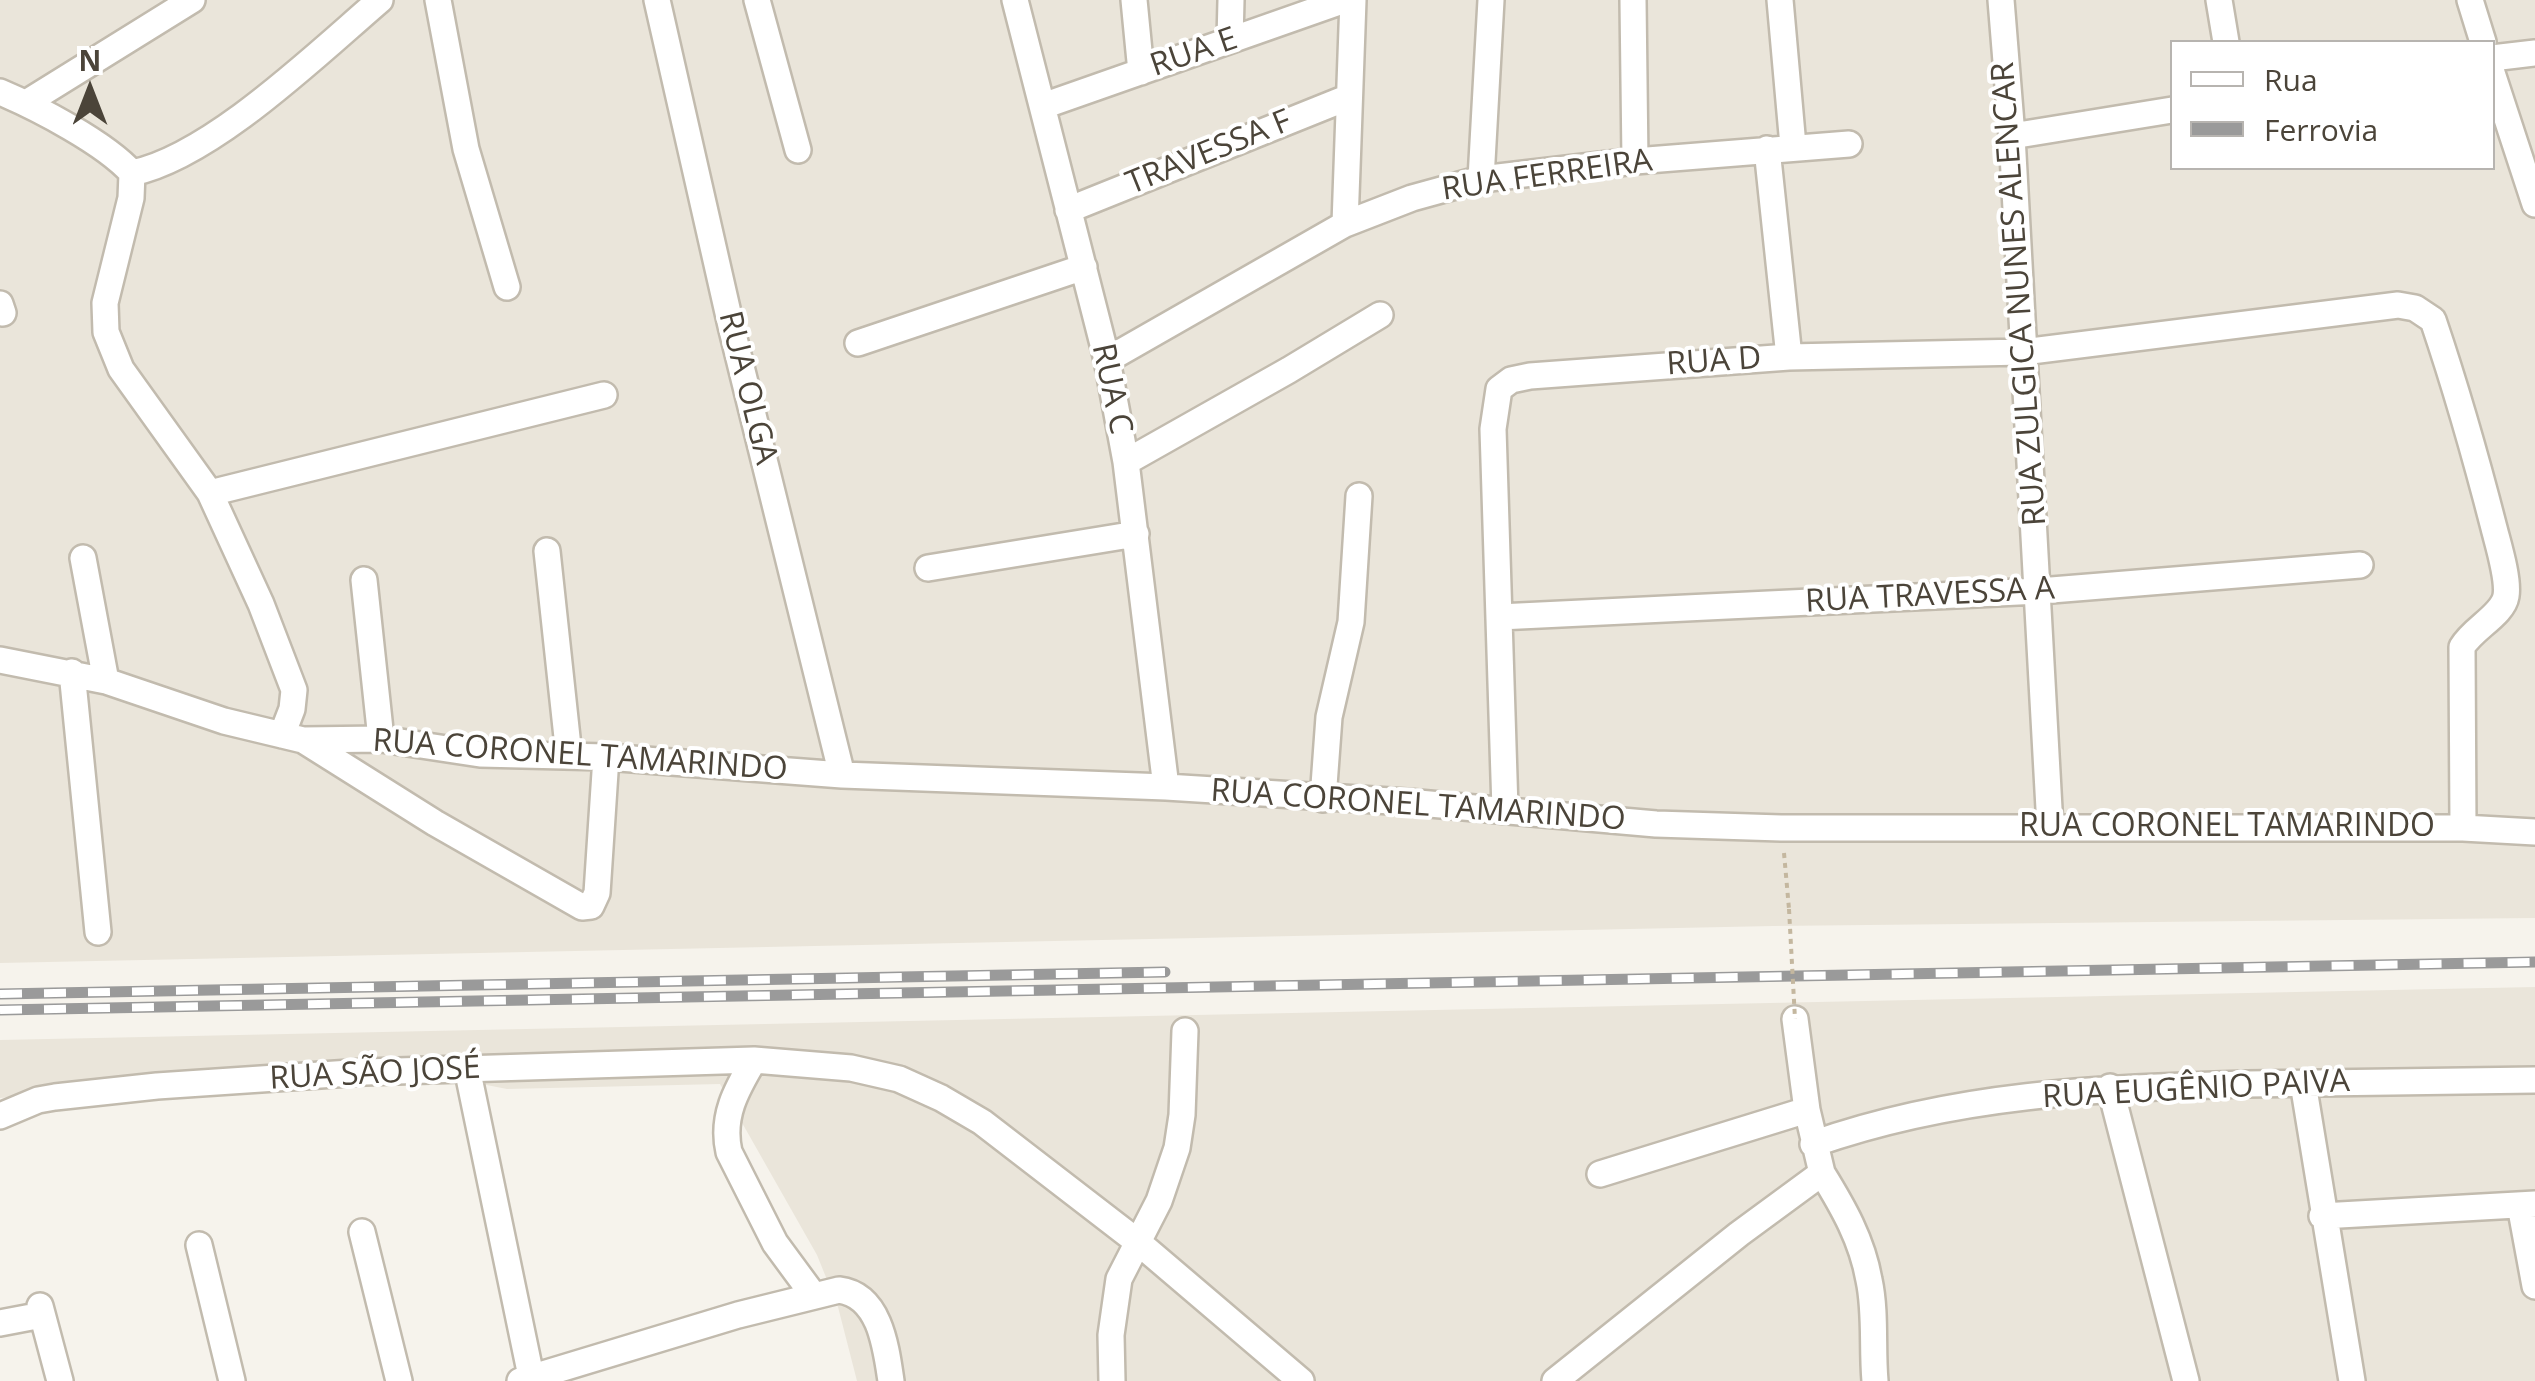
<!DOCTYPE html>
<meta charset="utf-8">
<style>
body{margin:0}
#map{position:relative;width:2535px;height:1381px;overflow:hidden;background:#f6f3ec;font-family:"Open Sans",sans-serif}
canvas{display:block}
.legend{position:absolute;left:2170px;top:40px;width:325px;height:130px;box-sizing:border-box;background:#fff;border:2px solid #b7b4b0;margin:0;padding:12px 18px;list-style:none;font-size:30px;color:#4b4439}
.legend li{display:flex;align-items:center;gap:20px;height:50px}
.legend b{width:50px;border:2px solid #b7b4b0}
.north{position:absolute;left:40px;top:40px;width:100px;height:100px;-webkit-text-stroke:8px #fff;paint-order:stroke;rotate:0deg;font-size:28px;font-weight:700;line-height:40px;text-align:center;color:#4b4439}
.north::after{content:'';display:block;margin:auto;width:35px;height:45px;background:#4b4439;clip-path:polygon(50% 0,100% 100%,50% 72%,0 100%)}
</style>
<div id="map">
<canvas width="2535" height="1381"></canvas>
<ul class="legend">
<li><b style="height:12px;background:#fff"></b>Rua</li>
<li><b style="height:12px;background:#9a9a9a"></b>Ferrovia</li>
</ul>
<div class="north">N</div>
</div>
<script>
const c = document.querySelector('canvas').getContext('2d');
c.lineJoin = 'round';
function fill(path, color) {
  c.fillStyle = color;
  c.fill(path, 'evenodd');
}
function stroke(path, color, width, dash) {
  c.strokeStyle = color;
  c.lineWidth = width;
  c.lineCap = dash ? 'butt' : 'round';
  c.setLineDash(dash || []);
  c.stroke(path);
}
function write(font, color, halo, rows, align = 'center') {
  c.font = font + ' "Open Sans",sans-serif';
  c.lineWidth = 8;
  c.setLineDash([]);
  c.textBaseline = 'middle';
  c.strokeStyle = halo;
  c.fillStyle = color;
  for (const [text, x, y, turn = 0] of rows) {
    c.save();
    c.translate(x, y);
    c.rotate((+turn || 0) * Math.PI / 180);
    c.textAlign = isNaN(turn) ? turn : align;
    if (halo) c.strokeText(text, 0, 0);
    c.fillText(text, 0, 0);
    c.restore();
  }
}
const residential = new Path2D(`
 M0,0H2535V918L1773,926L0,963ZM2172,42H2492V168H2172Z
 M2535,987V1381H857L838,1307L817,1255L720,1084L507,1089L405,1069L128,1086L0,1098V1040Z`);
const path = new Path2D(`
 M1784,853L1789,909`);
const minor = new Path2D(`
 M438,0L466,149L507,287
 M657,0L731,326L842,775
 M757,0L798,150
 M1015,0L1107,360L1126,462L1166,787
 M1134,0L1141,72
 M1633,0L1635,161
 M1780,0L1793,146
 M2001,0L2012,136L2050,827
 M2219,0L2226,42
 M2470,0L2483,42
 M1230,40L1231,0
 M2492,58L2535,53
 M2492,73L2535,204
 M0,92C38,108 105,143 132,173
 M26,103L192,0
 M1043,106L1345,0
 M2012,136L2172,110
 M1767,149L1789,357
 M132,173L131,198L105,303L106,332L121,369L210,493L261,604L294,690L292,709L282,735
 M132,173C211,157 317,54 380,0
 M1481,179L1491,0
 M1068,210L1349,97
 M1345,224L1353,0
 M0,304L3,313
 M858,343L1084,267
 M1107,360L1345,224L1412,198L1481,179L1635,161L1849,144
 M1126,462L1289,370L1380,315
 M210,493L604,395
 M547,551L569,756
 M83,558L106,681
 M928,568L1136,534
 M364,580L381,739
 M1499,617L2039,591L2360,565
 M0,660L106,681L224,721L303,740L435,823L582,907L591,906L597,893L606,757
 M72,672L98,932
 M303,740L381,739L480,754L606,757L842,775L1166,787L1407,802L1656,824L1781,828H2463L2535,832
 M1323,799L1329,717L1351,622L1359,496
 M1505,809L1493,429L1499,389L1511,380L1530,376L1789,357L2023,352L2398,305L2415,308L2433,320C2456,388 2476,458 2494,528C2498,544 2509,579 2506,596C2503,615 2473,628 2462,647L2463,828
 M1795,1019L1807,1110
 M754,1060C736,1090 721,1117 729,1152L775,1243L814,1296
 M467,1068L532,1381
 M2303,1083L2352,1381
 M2110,1087L2186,1381
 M0,1116L38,1100L55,1097L157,1086L365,1072L754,1060L851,1068L899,1079L941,1098L982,1122L1139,1243L1301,1381
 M1813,1144C1955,1094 2097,1088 2247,1084C2343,1082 2439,1082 2535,1080
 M1822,1173C1843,1207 1862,1240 1869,1280C1876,1312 1872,1348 1875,1381
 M2520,1205L2535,1286
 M2322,1216L2535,1204
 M362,1232L399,1381
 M199,1245L232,1381
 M40,1306L60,1381
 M0,1323L42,1315
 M520,1381L738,1315L839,1290C880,1295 886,1347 891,1381
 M1112,1381L1111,1335L1119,1279L1159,1201L1177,1148L1182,1115L1185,1031
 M1555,1381L1739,1234L1822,1173L1807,1110L1600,1174`);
const rail = new Path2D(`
 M0,994L1165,972
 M0,1010L2535,962`);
const pathBridge = new Path2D(`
 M1789,909L1795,1019`);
const streetNames = [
 ["RUA E",1194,53,-19],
 ["TRAVESSA F",1209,153,-22],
 ["RUA FERREIRA",1547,176,-8],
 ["RUA ZULGICA NUNES ALENCAR",2020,294,-94],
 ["RUA D",1714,362,-4],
 ["RUA OLGA",747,388,76],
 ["RUA C",1111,389,78],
 ["RUA TRAVESSA A",1930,596,-3],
 ["RUA CORONEL TAMARINDO",580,756,4],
 ["RUA CORONEL TAMARINDO",1418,806,4],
 ["RUA CORONEL TAMARINDO",2227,827],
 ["RUA SÃO JOSÉ",375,1074,-3],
 ["RUA EUGÊNIO PAIVA",2196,1090,-3]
];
fill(residential, '#eae5da');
stroke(minor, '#c2bbae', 30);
stroke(path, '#c4b79f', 4, [5, 5]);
stroke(minor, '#fff', 25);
stroke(rail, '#9a9a9a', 11);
stroke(rail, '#fff', 8, [22]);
stroke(pathBridge, '#c4b79f', 4, [5, 5]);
write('32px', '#4b4439', '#fff', streetNames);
</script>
